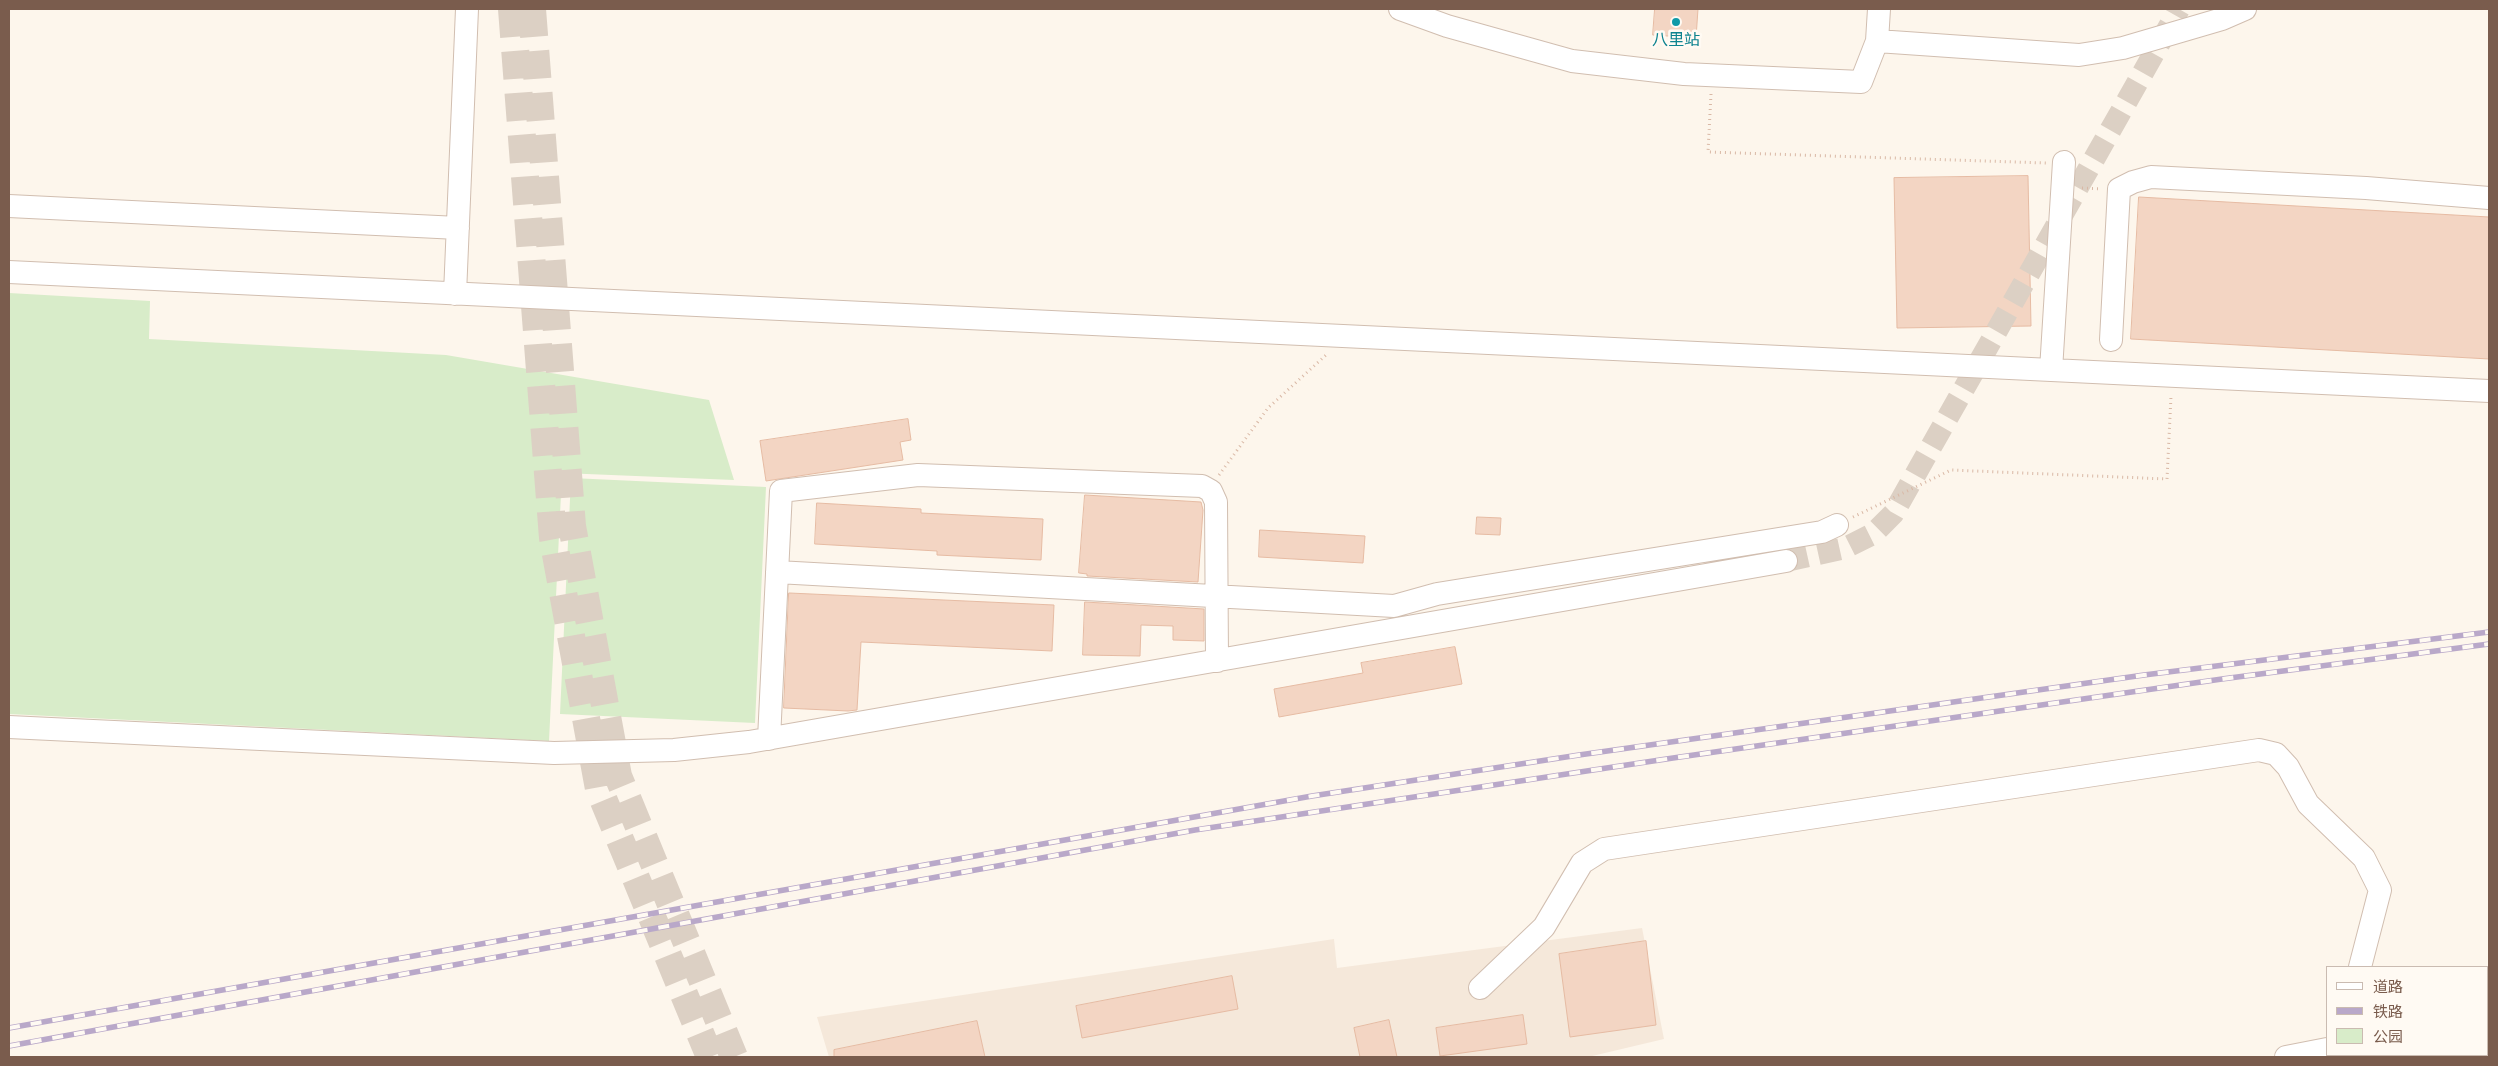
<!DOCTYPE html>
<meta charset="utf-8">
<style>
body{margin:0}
#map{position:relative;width:2498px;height:1066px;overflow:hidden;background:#fdf6ec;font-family:Rubik,"Noto Sans SC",sans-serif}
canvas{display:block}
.frame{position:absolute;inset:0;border:10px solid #7a5c4d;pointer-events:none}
.legend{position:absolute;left:2326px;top:966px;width:162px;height:90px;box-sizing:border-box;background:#fffaf3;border:1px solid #cabbb1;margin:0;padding:6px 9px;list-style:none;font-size:15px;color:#7a5c4d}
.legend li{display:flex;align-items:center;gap:10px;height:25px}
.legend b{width:25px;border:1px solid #cabbb1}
</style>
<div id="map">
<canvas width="2498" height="1066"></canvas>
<div class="frame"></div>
<ul class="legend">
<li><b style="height:6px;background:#fff"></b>道路</li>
<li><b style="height:6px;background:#b9a8c9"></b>铁路</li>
<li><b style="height:14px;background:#d8ecc9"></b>公园</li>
</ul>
</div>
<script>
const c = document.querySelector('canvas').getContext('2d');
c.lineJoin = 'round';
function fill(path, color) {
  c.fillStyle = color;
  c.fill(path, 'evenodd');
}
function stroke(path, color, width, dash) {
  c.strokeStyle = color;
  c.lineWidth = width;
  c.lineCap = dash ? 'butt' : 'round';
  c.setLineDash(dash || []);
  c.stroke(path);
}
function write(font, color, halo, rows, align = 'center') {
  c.font = font + ' Rubik,"Noto Sans SC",sans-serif';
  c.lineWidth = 5;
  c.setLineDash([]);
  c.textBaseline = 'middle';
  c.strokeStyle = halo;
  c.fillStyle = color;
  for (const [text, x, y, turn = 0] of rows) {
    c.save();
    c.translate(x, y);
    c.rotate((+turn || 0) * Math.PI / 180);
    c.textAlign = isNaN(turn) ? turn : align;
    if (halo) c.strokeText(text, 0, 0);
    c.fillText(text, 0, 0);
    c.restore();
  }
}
const residential = new Path2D(`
 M1642,928L1664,1039L1588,1057H829L817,1017L1334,939L1337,968Z`);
const green = new Path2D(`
 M9,293L150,301L149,339L446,355L709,400L734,480L562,473L549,741L9,714Z
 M571,478L766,487L755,723L560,714Z`);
const building = new Path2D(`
 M1655,9H1698L1696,38L1653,35Z
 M2028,176L2031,326L1897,328L1894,178Z
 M2139,197L2489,217V359L2131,339Z
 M908,419L911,440L900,442L903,460L766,481L760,441Z
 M1085,495L1201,502L1203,510L1198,582L1087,576V574L1079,573Z
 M817,503L921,509V513L1043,519L1041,560L937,555V551L815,544Z
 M1477,517L1501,518L1500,535L1476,534Z
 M1260,530L1365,536L1363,563L1259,557Z
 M789,593L1054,605L1052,651L861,642L857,710L848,711L784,708Z
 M1085,602L1204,609V641L1173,640V626L1141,625L1140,656L1083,655Z
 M1455,647L1462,684L1279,717L1274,689L1363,673L1361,663Z
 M1646,941L1656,1025L1570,1037L1559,954Z
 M1232,976L1238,1009L1082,1038L1076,1006Z
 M1523,1015L1527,1044L1440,1056L1436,1028Z
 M1389,1020L1397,1057H1360L1354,1028Z
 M977,1021L985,1057H834V1050Z`);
const minorTunnel = new Path2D(`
 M1786,561L1845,548L1873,534L1893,514L2179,9`);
const majorTunnel = new Path2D(`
 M512,9L553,538L599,789L710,1057
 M532,9L572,526L618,776L734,1057`);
const path = new Path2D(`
 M1711,94L1708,152L2046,163
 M2082,188L2101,189
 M1219,475L1268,408L1326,355
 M1853,517L1951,470L2167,479L2171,396`);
const minor = new Path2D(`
 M1400,9L1447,26L1572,61L1684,74L1861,82L1877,41L1879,9
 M1877,41L2079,55L2123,48L2222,19L2245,9
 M9,206L458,228
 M9,272L2489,391
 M455,294L467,9
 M2111,340L2119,189L2133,182L2151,177L2366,188L2489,198
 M2051,370L2064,162
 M777,572L1394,606L1437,594L1822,532L1837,525
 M9,727L554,753L674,750L749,742L1786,561
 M769,739L781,491L918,475L1202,486L1211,491L1216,502L1217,661
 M2487,987L2489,981
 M1480,988L1544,927L1582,863L1604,849L2259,750L2276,754L2288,767L2308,804L2364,858L2380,890L2360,967
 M2286,1057L2327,1049`);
const rail = new Path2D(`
 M9,1028L1312,796L1579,755L2144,675L2489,632
 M9,1046L1195,830L1673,758L2222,679L2489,644`);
const markers = [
 [1676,22,5,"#0f9aa8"]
];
const cultureNames = [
 ["八里站",1676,40]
];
fill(residential, '#f5e8da');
fill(green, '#d8ecc9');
fill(building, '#f3d5c3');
stroke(building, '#e6bba3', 1);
stroke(minorTunnel, '#dcd0c4', 22, [22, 11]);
stroke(majorTunnel, '#dcd0c4', 28, [28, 14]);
stroke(minor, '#d1beb0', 24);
stroke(path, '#d9b8a5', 3, [1, 4]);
stroke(minor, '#fff', 22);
stroke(rail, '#b9a8c9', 5.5);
stroke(rail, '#fffaf3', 4, [11]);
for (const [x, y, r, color] of markers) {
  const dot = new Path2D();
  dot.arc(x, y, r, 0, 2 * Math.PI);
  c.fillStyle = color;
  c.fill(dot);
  stroke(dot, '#fffaf3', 2);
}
write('16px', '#0d838f', '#fffaf3', cultureNames);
</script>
